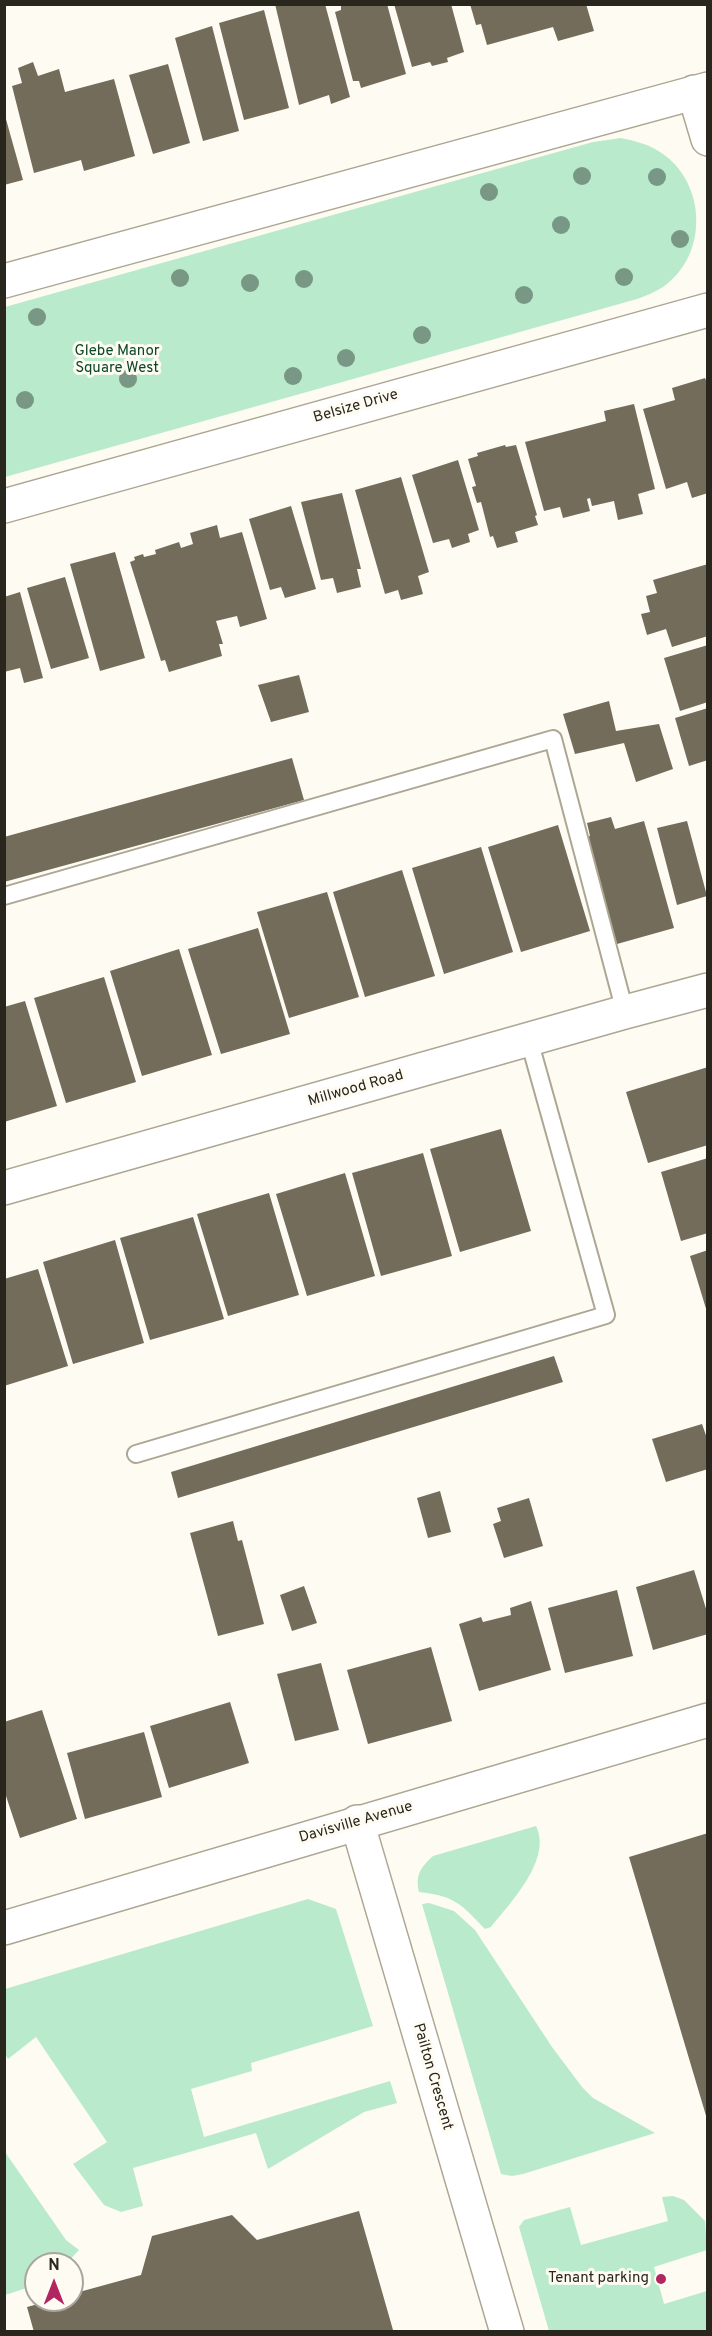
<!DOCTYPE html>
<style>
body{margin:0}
#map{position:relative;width:712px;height:2336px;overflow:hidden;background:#fefbf3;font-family:Overpass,sans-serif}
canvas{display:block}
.frame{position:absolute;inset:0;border:6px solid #29261e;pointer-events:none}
.north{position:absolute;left:24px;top:2252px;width:60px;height:60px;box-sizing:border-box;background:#fefbf3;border:2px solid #a9a69e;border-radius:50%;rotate:0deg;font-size:16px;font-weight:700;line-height:24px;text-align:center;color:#29261e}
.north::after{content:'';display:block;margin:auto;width:21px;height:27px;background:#b12661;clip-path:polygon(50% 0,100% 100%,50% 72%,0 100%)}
</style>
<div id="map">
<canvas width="712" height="2336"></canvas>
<div class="frame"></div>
<div class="north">N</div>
</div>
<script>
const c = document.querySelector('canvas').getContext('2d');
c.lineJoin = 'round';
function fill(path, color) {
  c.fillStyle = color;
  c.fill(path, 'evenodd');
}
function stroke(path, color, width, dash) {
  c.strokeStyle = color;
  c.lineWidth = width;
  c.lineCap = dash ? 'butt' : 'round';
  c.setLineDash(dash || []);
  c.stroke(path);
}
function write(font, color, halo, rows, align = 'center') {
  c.font = font + ' Overpass,sans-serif';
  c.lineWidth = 6;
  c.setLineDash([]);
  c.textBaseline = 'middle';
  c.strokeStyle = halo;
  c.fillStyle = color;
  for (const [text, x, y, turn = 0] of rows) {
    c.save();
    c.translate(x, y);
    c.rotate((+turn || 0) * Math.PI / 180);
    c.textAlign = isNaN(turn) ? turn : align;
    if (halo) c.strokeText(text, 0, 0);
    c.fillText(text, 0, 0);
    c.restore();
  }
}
const green = new Path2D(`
 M621,138C635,141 648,144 660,152C707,182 709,255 663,287C655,292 646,296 637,299L5,477V307L593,142Z
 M536,1826C552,1859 512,1901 491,1927L485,1929C461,1904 455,1896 419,1892C415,1875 421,1867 433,1856Z
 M308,1899L336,1909L373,2026L251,2063L252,2071L191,2089L204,2137L390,2081L397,2103L364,2112L268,2169L256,2133L133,2168L143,2206L121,2212L104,2205L73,2164L107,2142L36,2037L8,2059L4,2052L5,1989Z
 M429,1903L454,1911L475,1930L552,2047L582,2087L593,2098L655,2133L523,2174L512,2176L501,2174L422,1904Z
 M5,2152L66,2240L79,2250L66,2264H36V2285L5,2295Z
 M673,2196L684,2200L705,2221L707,2250L654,2267L664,2304L707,2291V2331H549L519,2227L524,2220L570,2207L581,2245L668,2221L662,2197Z`);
const building = new Path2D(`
 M275,4H325L350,97L331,104L329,95L299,105Z
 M341,4H387L406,74L361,88L359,81H353L335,12L341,10Z
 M394,4H451L464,52L447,58L448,62L432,66L430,62L412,67Z
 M470,4H586L594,31L558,41L553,27L487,45L481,24L476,25Z
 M264,10L289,108L244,120L219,23Z
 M212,26L239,131L203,141L175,38Z
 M33,62L38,76L59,69L65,92L114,79L135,156L84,171L81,160L34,173L12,86L22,83L18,68Z
 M168,64L190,143L153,154L129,75Z
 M4,112L23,180L4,185Z
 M705,378L708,385V493L692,498L687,482L666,489L643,409L675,400L672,388Z
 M634,404L655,489L638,494L643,514L618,520L614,501L592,506L590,498L587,499L590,511L563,518L560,507L544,511L525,442L606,421L604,411Z
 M505,445L506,447L516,445L537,515L535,516L538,525L515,532L518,542L497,548L493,536L490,537L481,502L477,503L472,487L476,486L468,459L478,456L477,453Z
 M458,460L479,530L468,534L470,542L452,548L449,539L433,543L412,475Z
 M401,477L429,572L418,576L423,594L401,600L398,590L385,594L355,490Z
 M342,493L361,569H357L361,587L337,593L333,578L321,580L301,502Z
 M291,506L316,589L285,598L281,587L270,590L249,519Z
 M217,525L220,538L242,532L267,619L240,627L237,616L216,621L223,644H219L222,656L169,672L165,660L161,661L130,562L135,560L134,557L143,554L144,557L156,554L155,550L179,542L181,548L193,544L190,533Z
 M115,552L145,658L100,671L70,564Z
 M708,564V636L672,647L666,629L647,635L641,614L650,612L646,596L657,593L653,580Z
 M65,577L89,658L51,669L27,588Z
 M20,592L43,678L24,683L20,668L4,672V597Z
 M708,645V702L680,711L664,658Z
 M299,675L309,712L271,722L258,685Z
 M609,701L616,731L659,724L673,769L636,782L624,743L575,754L563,714Z
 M708,708V760L689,766L675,718Z
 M292,758L304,800L4,882V837Z
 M611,817L615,829L644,821L674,928L617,944L587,837L590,836L587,823Z
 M687,821L707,896L677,905L657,828Z
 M558,825L590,931L521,952L488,847Z
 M481,847L513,952L444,974L412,868Z
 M402,870L435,976L365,997L333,892Z
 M327,892L359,997L289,1018L257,912Z
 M258,928L290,1034L221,1054L188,949Z
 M179,949L212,1055L142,1076L110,971Z
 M104,977L136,1082L66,1103L34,998Z
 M25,1001L57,1106L4,1122V1007Z
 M708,1067V1145L648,1163L626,1092Z
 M501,1129L531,1231L460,1252L430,1149Z
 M423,1153L452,1256L381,1276L352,1173Z
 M708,1158V1233L681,1241L661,1172Z
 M345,1173L375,1276L307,1296L276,1194Z
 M269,1193L299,1295L228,1316L197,1214Z
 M193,1217L224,1319L150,1340L120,1238Z
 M115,1240L144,1343L73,1364L43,1262Z
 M708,1250V1312H707L690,1256Z
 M38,1269L68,1366L4,1386V1279Z
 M554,1356L563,1382L178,1498L171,1472Z
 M702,1424L708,1441V1469L666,1482L652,1439Z
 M440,1491L451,1532L428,1538L417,1498Z
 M529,1498L543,1546L504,1558L493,1524L501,1521L497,1508Z
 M233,1521L238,1541L242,1540L264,1624L218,1636L190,1533Z
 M694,1570L708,1615V1634L653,1650L636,1587Z
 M304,1586L317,1623L292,1631L280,1595Z
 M617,1590L633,1656L565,1673L548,1608Z
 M531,1601L551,1670L479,1691L459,1624L481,1617L483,1622L511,1615L510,1608Z
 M431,1647L452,1721L368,1744L347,1670Z
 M321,1663L339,1730L295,1741L277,1674Z
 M230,1702L249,1763L169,1788L150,1726Z
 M42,1710L77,1819L20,1838L4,1790V1722Z
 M144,1732L162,1797L85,1819L67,1753Z
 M708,1833V2119H707L629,1857Z
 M359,2211L393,2330L386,2332H34L27,2307L53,2300H72V2294L141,2275L152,2236L232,2215L257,2240Z`);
const service = new Path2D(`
 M4,896L553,739L625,1012
 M136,1454L606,1315L529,1040`);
const minor = new Path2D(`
 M694,92L708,139
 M4,281L708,89
 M4,506L708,310
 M4,1188L625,1012L708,990
 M357,1822L507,2332`);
const tertiary = new Path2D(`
 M4,1928L708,1720`);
const trees = [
 [582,176],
 [657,177],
 [489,192],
 [561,225],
 [680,239],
 [624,277],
 [180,278],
 [304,279],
 [250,283],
 [524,295],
 [37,317],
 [422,335],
 [346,358],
 [293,376],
 [128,379],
 [25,400]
];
const markers = [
 [661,2279,6,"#b12661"]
];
const parkNames = [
 ["Glebe Manor",117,352],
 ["Square West",117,369]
];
const streetNames = [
 ["Belsize Drive",356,407,-16],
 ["Millwood Road",356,1089,-16],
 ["Davisville Avenue",356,1823,-16],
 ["Pailton Crescent",432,2077,74]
];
const poiNames = [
 ["Tenant parking",649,2279]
];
fill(green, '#b9eacb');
fill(building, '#736c5a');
stroke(service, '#ada692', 20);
stroke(minor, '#ada692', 36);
stroke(tertiary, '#ada692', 36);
stroke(service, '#fff', 16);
stroke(minor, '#fff', 33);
stroke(tertiary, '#fff', 33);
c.fillStyle = '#789784';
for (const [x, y] of trees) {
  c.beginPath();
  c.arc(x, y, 9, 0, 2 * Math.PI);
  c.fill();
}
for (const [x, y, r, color] of markers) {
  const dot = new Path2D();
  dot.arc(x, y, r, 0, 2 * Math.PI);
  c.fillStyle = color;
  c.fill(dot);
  stroke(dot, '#fefbf3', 2);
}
write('15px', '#0b462a', '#fefbf3', parkNames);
write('15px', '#29261e', '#fefbf3', streetNames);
write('15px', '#29261e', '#fefbf3', poiNames, 'right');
</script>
